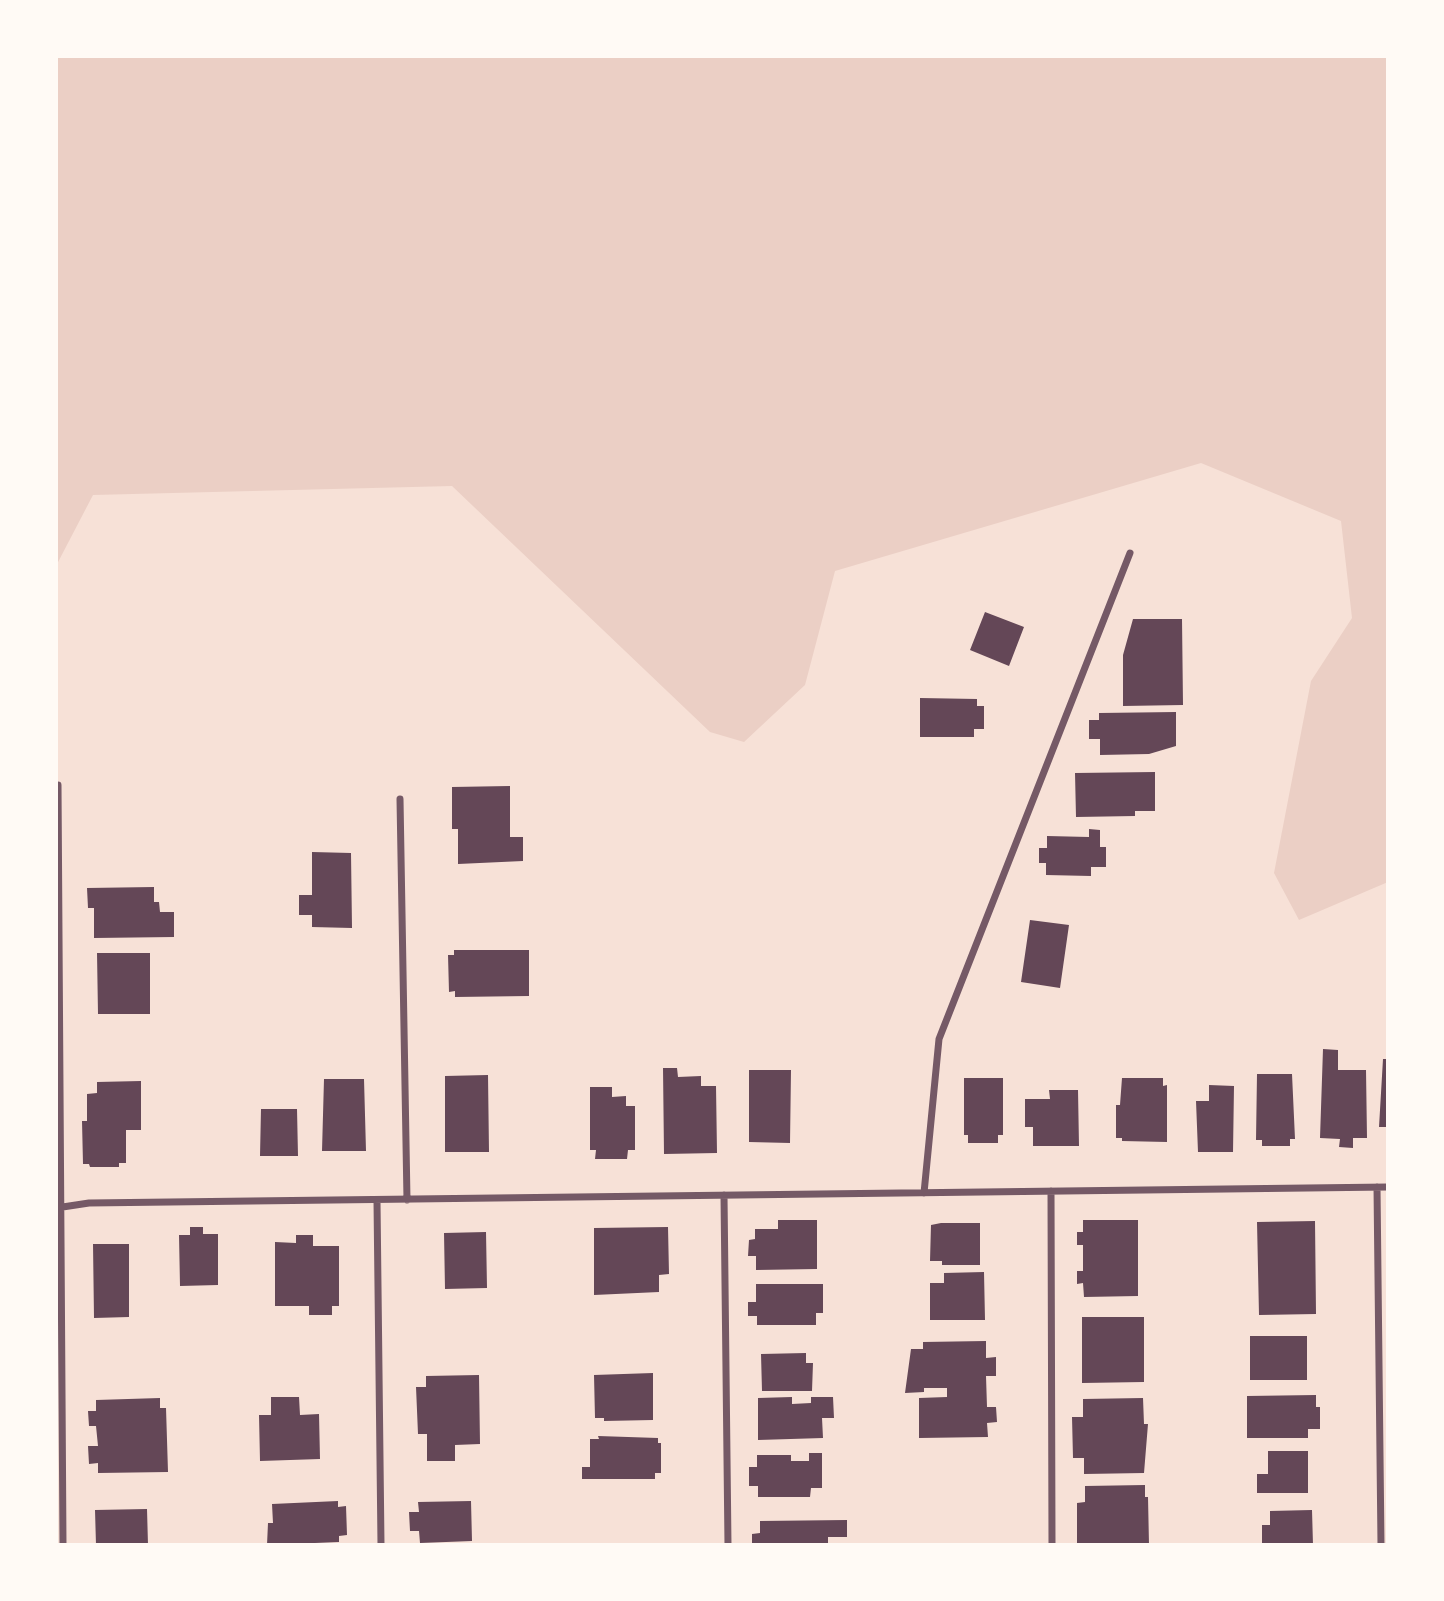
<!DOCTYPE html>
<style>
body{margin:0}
#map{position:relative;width:1444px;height:1601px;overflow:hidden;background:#f7e1d7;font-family:"Open Sans",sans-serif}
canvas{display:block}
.frame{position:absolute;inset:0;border:58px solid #fffaf5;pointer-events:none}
</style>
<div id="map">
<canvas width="1444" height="1601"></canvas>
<div class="frame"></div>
</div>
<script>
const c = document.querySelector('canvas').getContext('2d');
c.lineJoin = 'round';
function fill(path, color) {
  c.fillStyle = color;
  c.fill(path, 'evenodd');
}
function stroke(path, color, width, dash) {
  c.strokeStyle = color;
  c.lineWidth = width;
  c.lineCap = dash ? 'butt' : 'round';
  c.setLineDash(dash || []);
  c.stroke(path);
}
const green = new Path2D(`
 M56,56H1388V882L1299,920L1274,873L1311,681L1352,618L1341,521L1201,463L835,571L805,685L744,742L710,732L452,486L93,495L56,566Z`);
const building = new Path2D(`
 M985,612L1024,627L1009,666L970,650Z
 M1133,619H1182L1183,705L1123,706V655Z
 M920,698L977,699V706H984V729H974V737H920Z
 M1176,712V746L1149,754L1100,755V739H1089V720H1099V713Z
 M1155,772V811H1135V816L1076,817L1075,773Z
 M510,786V837H523V861L458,864V829H452V787Z
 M1089,829L1100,830V847H1106V867H1091V876L1046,875V863H1039V848H1047V836L1089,837Z
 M312,852L351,853L352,928L312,927V915H299V895H312Z
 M154,887V902H159L160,912H174V937L94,938V908H88L87,888Z
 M1030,920L1069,925L1060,988L1021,982Z
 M454,950H529V996L455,997V991L449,992L448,955H454Z
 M97,953H150V1014H98Z
 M1323,1049L1338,1050V1070H1366L1367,1138H1353V1148L1339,1147L1340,1139L1320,1138Z
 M1383,1059H1388V1127H1379Z
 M663,1068H677L678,1077L701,1076V1086H716L717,1153L664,1154Z
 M749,1070H791L790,1143L749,1142Z
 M1257,1074H1292L1295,1139H1290V1146H1262V1140H1256Z
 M488,1075L489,1152H445V1076Z
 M964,1078H1003V1135H998V1143H968V1135H964Z
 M1122,1078H1163V1086L1167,1085V1142L1122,1141V1138H1116V1105H1120Z
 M324,1079H364L366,1151H322Z
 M141,1081V1130H126V1163H119V1167H90L89,1164H83L82,1121H87V1094L97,1093V1082Z
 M1209,1085L1234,1086L1233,1152H1198L1196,1101H1209Z
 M590,1087H612V1097L626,1096V1106H635V1150H628L627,1159H595L596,1150H590Z
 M1049,1090H1078L1079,1146H1033V1127H1025V1099H1050Z
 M261,1109H297L298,1156H260Z
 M778,1220H817V1269L756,1270V1256H748L749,1240L755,1239V1229H778Z
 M1083,1220H1138V1296L1084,1297L1083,1283L1077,1284V1271H1083V1245H1077V1232H1083Z
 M1315,1221L1316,1314L1259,1315L1257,1222Z
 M941,1223H980V1265H942V1261H930L931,1225Z
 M190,1227H203V1234H218V1285L180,1286L179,1235H190Z
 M668,1227L669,1274L659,1275V1292L594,1295V1228Z
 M486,1232L487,1288L445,1289L444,1233Z
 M296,1235H313V1246H339V1306H332V1315H309V1306H275V1242L296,1243Z
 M93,1244H129V1317L94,1318Z
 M984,1272L985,1320H930V1283H944V1273Z
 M756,1284H823V1313H816V1325H757V1316H748V1302H756Z
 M1082,1317H1144V1382L1082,1383Z
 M1250,1336H1307V1380H1250Z
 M986,1341V1358L996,1357V1376H986L987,1407H996L997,1422L987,1423L988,1437L919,1438V1398L947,1397V1388H924V1392L905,1393L911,1349H923V1342Z
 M806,1353V1363H813L812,1391H762L761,1354Z
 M653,1373V1420L604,1421V1418H595L594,1375Z
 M479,1375L480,1444L455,1445V1461H427V1434H418L416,1387H426V1376Z
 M1316,1395V1407H1320V1429H1308V1438H1247V1396Z
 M271,1397H299L300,1415L319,1414L320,1459L260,1461L259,1415H271Z
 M792,1397V1404L811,1403V1397H833L834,1418H822L823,1438L758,1440V1398Z
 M160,1398V1408H166L168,1472L98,1473V1463L89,1464L88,1446H98L96,1426H89L88,1411H96V1400Z
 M1143,1398L1144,1424H1148L1144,1473L1084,1474V1458H1073L1072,1417H1083V1399Z
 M598,1436L658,1438V1443H661V1473H655V1479H582V1467H590V1439H599Z
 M1268,1451H1308V1493H1257V1474H1268Z
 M809,1453H822V1488H811L810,1497H758V1486H749V1467H757V1455H791V1461H809Z
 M1145,1485V1497H1148L1149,1545L1077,1544V1503L1085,1502V1486Z
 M338,1501V1507L346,1506L347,1535L339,1536V1542L267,1545L268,1523H273L272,1504Z
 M471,1501L472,1541L420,1543L419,1531H410L409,1512H419L418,1502Z
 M147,1509L148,1545H96L95,1510Z
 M1312,1510L1313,1545H1262V1525H1270V1511Z
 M847,1520V1537H828V1545H752V1534L760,1533V1521Z`);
const minor = new Path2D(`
 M58,785L63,1545
 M400,799L407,1200
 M1377,1187L1381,1545
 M1051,1191L1052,1545
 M924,1193L939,1039L1130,553
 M724,1195L728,1545
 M377,1201L381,1545
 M56,1208L89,1203L1388,1187`);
fill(green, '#ebcfc5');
fill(building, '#644757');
stroke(minor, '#755966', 7);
</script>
